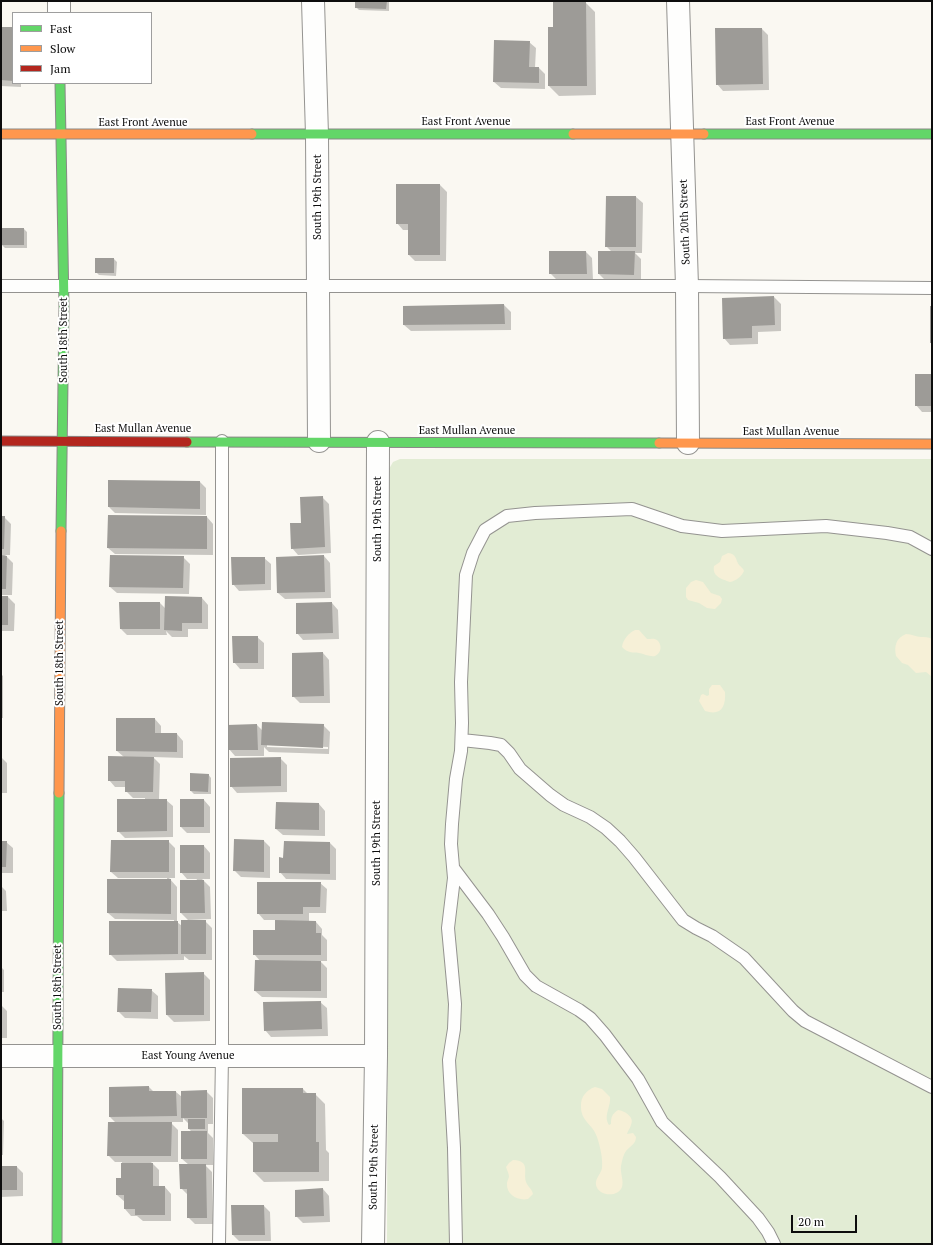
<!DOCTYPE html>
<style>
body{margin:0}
#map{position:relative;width:933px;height:1245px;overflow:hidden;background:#faf8f2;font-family:"PT Serif",serif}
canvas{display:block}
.frame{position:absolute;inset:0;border:2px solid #0d0d0d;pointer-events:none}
.legend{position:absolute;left:12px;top:12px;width:140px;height:72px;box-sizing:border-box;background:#fff;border:1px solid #9e9e9e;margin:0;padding:5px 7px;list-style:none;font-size:12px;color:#0d0d0d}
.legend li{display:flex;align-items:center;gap:8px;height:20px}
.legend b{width:20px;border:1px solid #9e9e9e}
.scale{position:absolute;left:791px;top:1215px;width:66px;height:18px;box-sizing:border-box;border:2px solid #0d0d0d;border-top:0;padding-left:5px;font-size:12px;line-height:14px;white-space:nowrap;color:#0d0d0d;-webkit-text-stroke:3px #fff;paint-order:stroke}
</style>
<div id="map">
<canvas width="933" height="1245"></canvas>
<div class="frame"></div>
<ul class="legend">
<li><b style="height:5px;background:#63d668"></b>Fast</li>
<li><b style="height:5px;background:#ff974d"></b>Slow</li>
<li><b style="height:5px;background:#b3261e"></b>Jam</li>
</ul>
<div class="scale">20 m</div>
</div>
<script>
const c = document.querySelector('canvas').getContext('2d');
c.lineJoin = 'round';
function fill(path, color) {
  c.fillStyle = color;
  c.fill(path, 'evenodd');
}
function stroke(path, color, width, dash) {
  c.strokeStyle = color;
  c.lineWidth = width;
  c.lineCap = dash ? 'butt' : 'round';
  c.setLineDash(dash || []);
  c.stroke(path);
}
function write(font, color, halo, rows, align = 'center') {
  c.font = font + ' "PT Serif",serif';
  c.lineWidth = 4;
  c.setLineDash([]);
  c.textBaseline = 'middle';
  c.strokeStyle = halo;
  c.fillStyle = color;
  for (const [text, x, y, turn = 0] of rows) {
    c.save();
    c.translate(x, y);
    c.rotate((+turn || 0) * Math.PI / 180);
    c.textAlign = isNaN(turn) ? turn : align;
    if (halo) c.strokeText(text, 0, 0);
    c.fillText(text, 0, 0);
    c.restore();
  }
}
const green = new Path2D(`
 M400,459H932V1244H387L389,469L393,462Z`);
const sand = new Path2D(`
 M728,553C737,554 735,559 739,565C741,567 743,568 744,571C742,576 736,581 730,582C722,579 712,577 714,566L720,562L722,556Z
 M696,580L703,582L711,593L720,596L722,599L721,603L715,609L707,608L699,603L688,600L686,597V588L691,582Z
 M635,630H639L647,639C651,639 654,638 657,640C662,644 662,653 655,656C650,657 644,654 639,653C636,652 633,653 630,652C626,651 624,649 622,647C623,639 629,633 635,630Z
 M906,634C912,634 916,637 921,637C925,637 928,637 932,639V677L926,672L916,673L908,665L902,663L896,656C894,646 896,638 906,634Z
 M712,685H720L725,692C726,707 721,716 705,711L699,701L701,695L703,694L707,696L709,695V689Z
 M595,1087L602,1089L610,1097C611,1107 603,1116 609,1125L611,1124C611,1117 612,1114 618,1110C625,1111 635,1117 631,1125C630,1129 628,1130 627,1134L633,1133L636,1137C636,1144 630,1146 626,1151C623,1155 622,1161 621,1166C620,1173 624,1180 622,1187C618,1198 598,1196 596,1185C595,1178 601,1174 602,1168C603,1158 600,1146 597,1137C593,1124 580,1121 581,1105C581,1097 586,1090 595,1087Z
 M513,1160C531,1161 523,1172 526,1182C528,1187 532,1189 533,1194L528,1199C518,1201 506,1195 507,1183C507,1182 509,1177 509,1177C509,1174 507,1170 506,1167L509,1163Z`);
const shadow = new Path2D(`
 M356,1H389V11L359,10L356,7Z
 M585,2L595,12L596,95L559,96L549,86L554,28Z
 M1,28H13V83H21V87L1,86Z
 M762,29L768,35L769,90L723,91L717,84Z
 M529,42L536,48L535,68H539L545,74V89L501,88L494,82Z
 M397,185H440L447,192L446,261H415L409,255V230H403L397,223Z
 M607,197H636L643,203L642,253H635L641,259V281L605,280L599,274L612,252L606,246Z
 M2,229H24L27,232V248H5L2,245Z
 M586,252L592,258L593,280H557L550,273Z
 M114,259L117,262L116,276L99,275L96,272Z
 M774,297L781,304V331L758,332V344L730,345L724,338L723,299Z
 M504,305L511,312V330L411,331L404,325Z
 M932,375V412H922L916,405Z
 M200,482L206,488V515L115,513L109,507Z
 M322,497L329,504L331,553L298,555L292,548L302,524Z
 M1,517H4L11,524L10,555H5L13,563L12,595H1Z
 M207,517L213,524V555L115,554L108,548Z
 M324,556L330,563L331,598L285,599L278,593Z
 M183,557L190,564L189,594L117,593L110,587Z
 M264,558L271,564V590L239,591L233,584Z
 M1,597H8L15,604L14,631H1Z
 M202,598L208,605V629H188V637H172L166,631L167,635H127L121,629L160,603L166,609Z
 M332,603L338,610L339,639L303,640L297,633Z
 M257,637L264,643V669H240L234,662Z
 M323,653L329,660L330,703H300L293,696Z
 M1,674L3,676V718H1Z
 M155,719L161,726V734H177L183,741V758L153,757L160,764L159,800H166L173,806V837L125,838L118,831L145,800V798H133L126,791V787H115L109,780L124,757L117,751Z
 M257,725L263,731L323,725L330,732L329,754L269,752L264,747V756H235L229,749ZM267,745L328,747V749L267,747Z
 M1,757L7,763V793H1Z
 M280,758L287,765V792L237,793L231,786Z
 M208,774L211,778V794H194L191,791Z
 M204,800L210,807V833H187L181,827Z
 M319,804L325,811V836L283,835L276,829Z
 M168,841L175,848V878H169L177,887V922L182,926L205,921L212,928V960H189L184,956V960L117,961L110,954L174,922V920L115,919L108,913L167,880V878H118L111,872Z
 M264,841L270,847V878L241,877L234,870Z
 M1,842H6L13,848V873H1Z
 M330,843L336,849V880L286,879L280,872L284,859Z
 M204,846L210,853V879H202L210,887L211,919L188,920L181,913L197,879H187L181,872Z
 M320,883L327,889L326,913H309V922H316L322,929V935L327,940V961H320L327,968V998L262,997L255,991L261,962L254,954L276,931V920H264L258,913Z
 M1,886L6,891L7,911H1Z
 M1,926L2,927V957H1Z
 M1,967L4,970V992H1Z
 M203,973L210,980V1021L174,1022L167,1015L166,974Z
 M151,990L158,996V1019L125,1018L118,1011Z
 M320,1002L327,1008L328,1036L271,1037L265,1030Z
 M1,1005L7,1011V1038H1Z
 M149,1087L154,1092H176L182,1097L206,1091L213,1098V1124H208V1133L213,1138V1165H205L212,1172L213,1224H195L188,1217V1195L181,1188L189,1165L182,1159L192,1132L189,1129V1124L183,1118V1122H170L178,1130V1162H151L159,1170V1187H165L171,1194V1221H143L137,1216H131L125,1209V1202L117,1195V1179H122V1162H115L108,1155L116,1123L110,1117Z
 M303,1089L308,1094H315L325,1104L326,1150L329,1153V1181L264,1182L254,1172V1144L243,1134Z
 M1,1118L4,1121L3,1155H1Z
 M1,1167H17L23,1173V1196L1,1197Z
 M323,1189L329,1196L330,1222L303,1223L296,1216Z
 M264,1206L270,1212L271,1241H239L233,1235Z`);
const building = new Path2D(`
 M355,1H387L386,9L355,8Z
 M586,1L587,86H548V27H553V2Z
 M1,27H13V81L1,80Z
 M715,28H762L763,84L716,85Z
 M494,40L530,41L529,67H539V83L493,82Z
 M396,184H440V255H408V224H396Z
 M606,196H636V247H605Z
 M1,228H24V245H1Z
 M549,251H586L587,274H549Z
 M598,251H635L634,275L598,274Z
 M95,258H114V273H95Z
 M774,296L775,325L752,326V338L723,339L722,298Z
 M504,304L505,324L403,325V306Z
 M930,306H932V343H930Z
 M915,374H932V406H915Z
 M108,480L200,481V509L108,507Z
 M323,496L325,547L291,549L290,523H301L300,497Z
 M108,515L207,516V549L107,548Z
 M1,516H5L4,549H1Z
 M1,555L7,556L6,589H1Z
 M110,555L184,556L183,588L109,587Z
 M324,555L325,592L277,593L276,557Z
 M231,557H265V584L232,585Z
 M1,596H8V625H1Z
 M165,596L202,597V623H182V631L164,630Z
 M119,602H160V629H120Z
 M332,602L333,633L296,634V603Z
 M232,636H258V663H233Z
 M323,652L324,696L292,697V653Z
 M116,718H155V733H177V752L116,751Z
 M262,722L324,724L323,748L261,745Z
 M257,724L258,750H228L227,725Z
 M108,756L154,757L153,792H125V781H108Z
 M281,757V786L230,787V758Z
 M190,773L209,774L208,792L190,791Z
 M117,799H167V831L117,832Z
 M180,799H204V827H180Z
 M276,802L319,803V830L275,829Z
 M234,839L264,840V872L233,871Z
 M111,840H169V872H110Z
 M1,841H7L6,867H1Z
 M284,841L330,842V874L279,873V857L283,858Z
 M180,845H204V873H180Z
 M107,879H171V914L107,913Z
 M180,880H204L205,913H180Z
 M257,882H321L320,907H303V914H257Z
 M181,920H206V954H181Z
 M275,920L316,921V933H321V955H253V930H275Z
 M109,921H178V954L109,955Z
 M255,960L321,961V991H254Z
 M204,972V1015H166L165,973Z
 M118,988L152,989L151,1012H117Z
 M321,1001L322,1029L264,1031L263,1002Z
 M149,1086V1091H176L177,1116L109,1117V1087Z
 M242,1088H303V1093H316V1142H319V1172H253V1142H278V1134H242Z
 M207,1090V1118H181V1091Z
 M188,1119H205V1129H188Z
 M108,1122H172L171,1156H107Z
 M181,1131H207V1159H181Z
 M121,1163H153V1186H165V1215H135V1209H124V1195H116V1178H121Z
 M179,1164H206L207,1218H187V1189H180Z
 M1,1166H17V1190H1Z
 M323,1188L324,1216L295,1217V1190Z
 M231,1205H264L265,1235H232Z`);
const lane = new Path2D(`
 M1,286H687L932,288
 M462,740L490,743L501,745L509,753L520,769L550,795L564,805L590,817L606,828L620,841L634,857L683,920L696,928L712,936L744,958L793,1011L805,1021L932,1087
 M454,869L488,914L503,937L525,975L536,986L579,1010L590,1018L605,1035L638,1079L662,1122L720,1177L758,1218L768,1232L774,1244
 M219,1244L222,1056V441
 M456,1244L454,1148L449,1060L454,1029L455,1004L448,928L454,878L451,844L452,824L456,779L461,751L462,723L461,682L466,575L473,553L485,530L507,516L535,513L632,509L682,526L722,531L826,526L887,533L910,537L932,549`);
const street = new Path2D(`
 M59,1V13
 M313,1L317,135L319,441
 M678,1L687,286L688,443
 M1,1056H376
 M373,1244L376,1056L378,442`);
const fast = new Path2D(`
 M60,83L64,307L61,531
 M252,134H573
 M704,134H932
 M187,442L659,443
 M57,1244L59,793`);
const slow = new Path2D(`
 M1,134H252
 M573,134H704
 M659,443L932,444
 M59,793L61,531`);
const jam = new Path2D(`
 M1,441L187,442`);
const streetNames = [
 ["East Front Avenue",466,122],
 ["East Front Avenue",790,122],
 ["East Front Avenue",143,123],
 ["South 19th Street",318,197,-90],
 ["South 20th Street",685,222,-92],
 ["South 18th Street",64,340,-90],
 ["East Mullan Avenue",143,429],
 ["East Mullan Avenue",467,431],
 ["East Mullan Avenue",791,432],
 ["South 19th Street",378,519,-90],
 ["South 18th Street",60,663,-90],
 ["South 19th Street",377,843,-90],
 ["South 18th Street",58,987,-90],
 ["East Young Avenue",188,1056],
 ["South 19th Street",374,1167,-89]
];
fill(green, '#e2ecd4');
fill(sand, '#f6f0d7');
fill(shadow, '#0003');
fill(building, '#9d9b97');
stroke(lane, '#949390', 14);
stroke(street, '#949390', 24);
stroke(fast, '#8a8987', 11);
stroke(slow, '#8a8987', 11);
stroke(jam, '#8a8987', 11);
stroke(lane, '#fefefd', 12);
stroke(street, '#fefefd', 22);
stroke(fast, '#63d668', 9);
stroke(slow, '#ff974d', 9);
stroke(jam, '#b3261e', 9);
write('11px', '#0d0d0d', '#fff', streetNames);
</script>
